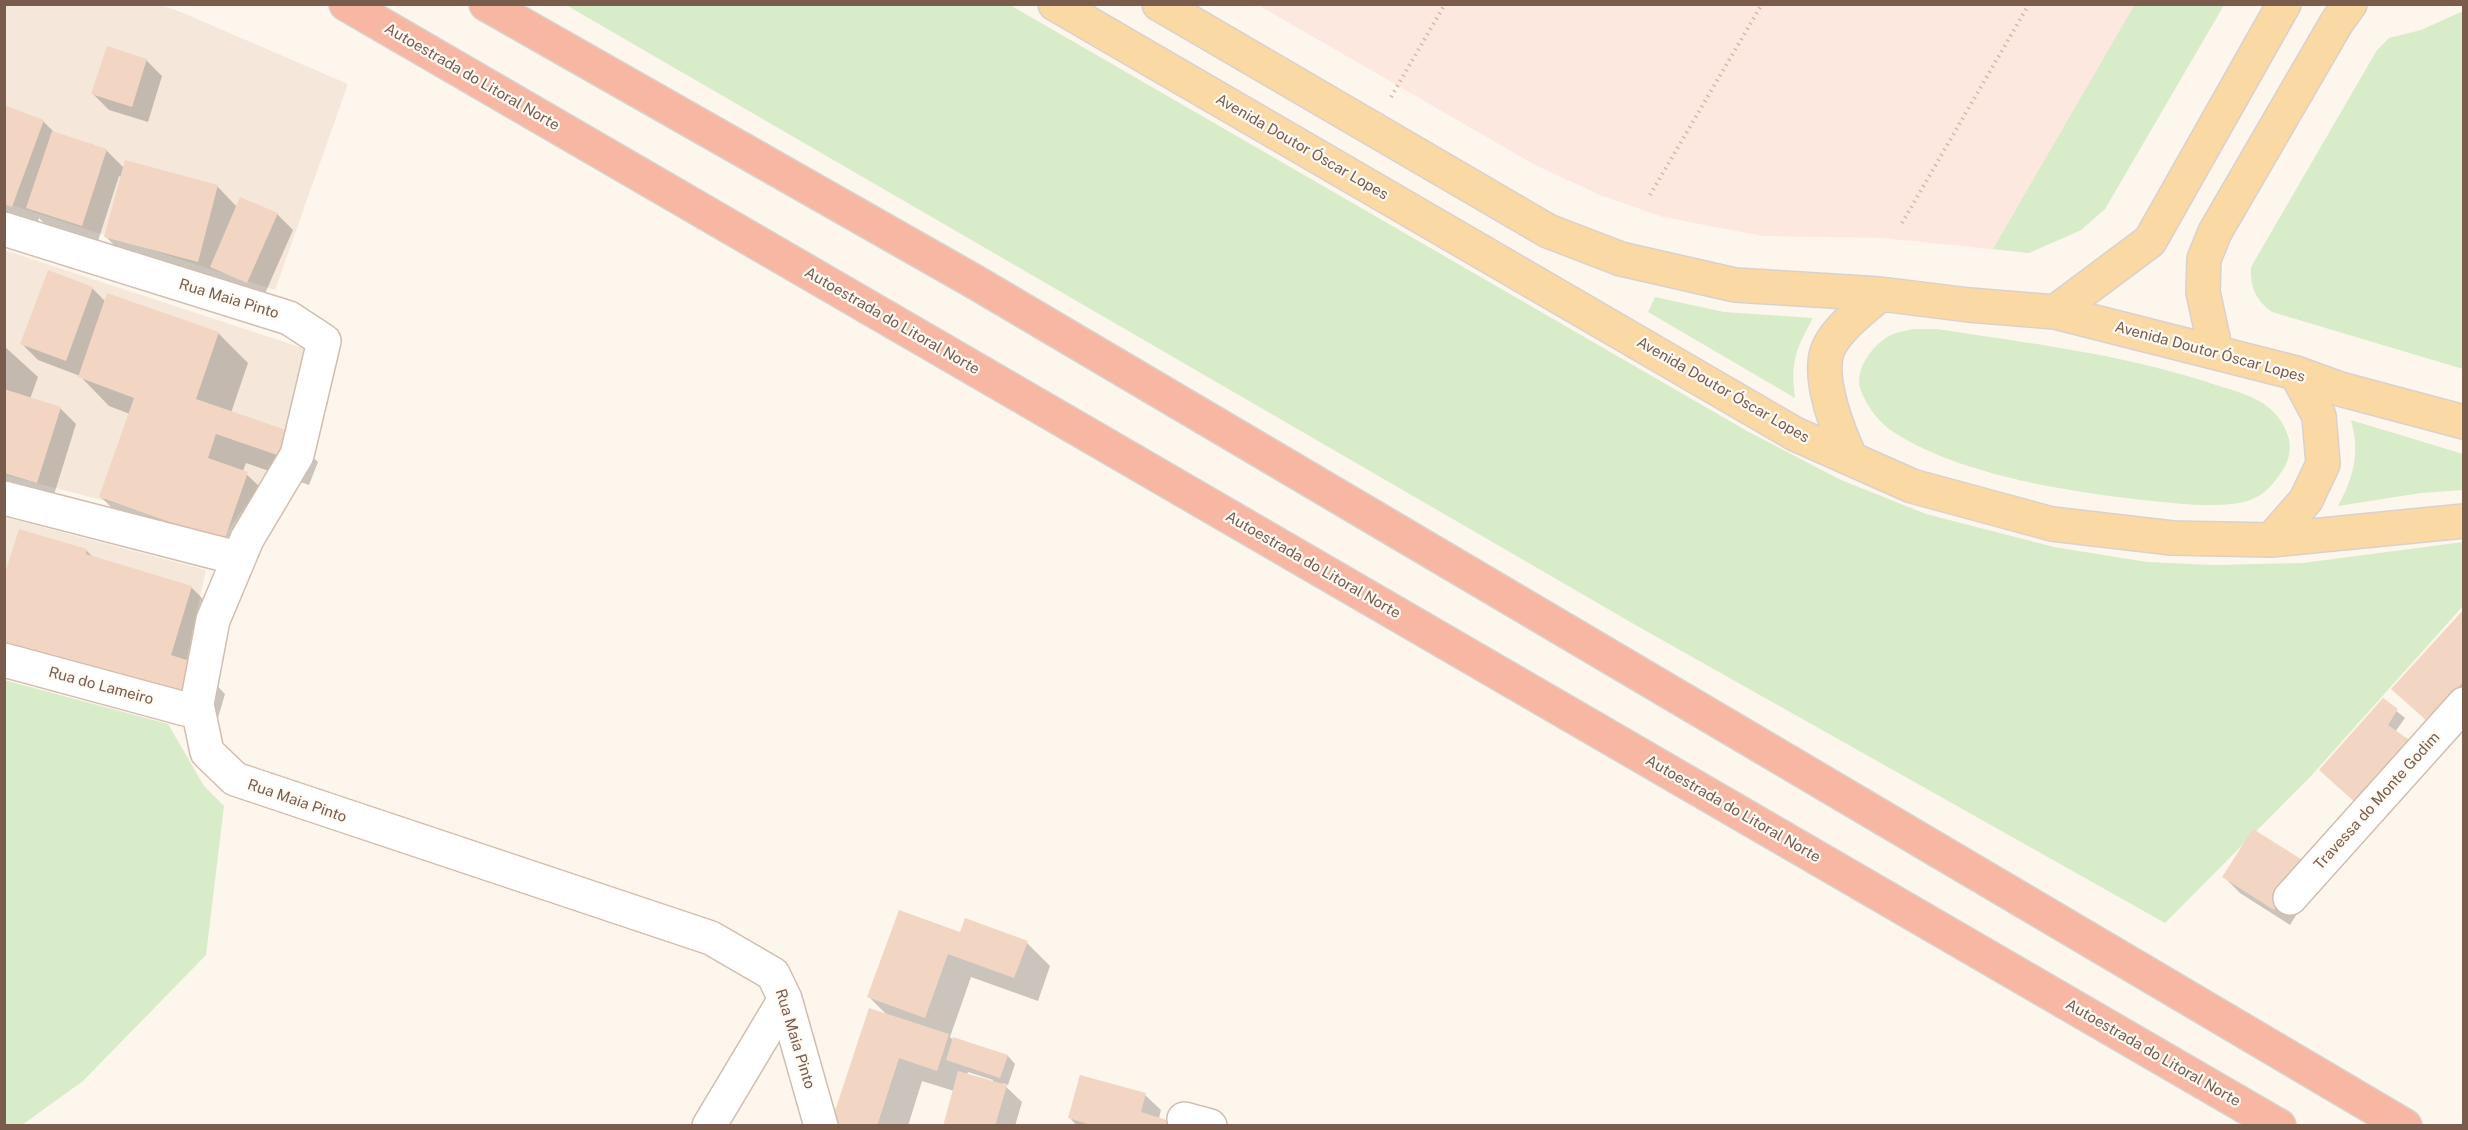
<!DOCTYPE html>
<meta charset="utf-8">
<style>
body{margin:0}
#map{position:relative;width:2468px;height:1130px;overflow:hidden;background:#fdf6ec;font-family:"Public Sans",sans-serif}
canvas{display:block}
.frame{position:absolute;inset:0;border:6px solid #7a5c4d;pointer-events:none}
</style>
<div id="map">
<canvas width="2468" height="1130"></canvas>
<div class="frame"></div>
</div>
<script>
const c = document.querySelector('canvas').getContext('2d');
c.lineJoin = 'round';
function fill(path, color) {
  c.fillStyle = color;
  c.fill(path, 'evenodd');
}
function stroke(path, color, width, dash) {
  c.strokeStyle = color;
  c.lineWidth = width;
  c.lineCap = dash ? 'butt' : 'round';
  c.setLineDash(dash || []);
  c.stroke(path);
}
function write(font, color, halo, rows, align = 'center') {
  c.font = font + ' "Public Sans",sans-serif';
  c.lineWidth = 4.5;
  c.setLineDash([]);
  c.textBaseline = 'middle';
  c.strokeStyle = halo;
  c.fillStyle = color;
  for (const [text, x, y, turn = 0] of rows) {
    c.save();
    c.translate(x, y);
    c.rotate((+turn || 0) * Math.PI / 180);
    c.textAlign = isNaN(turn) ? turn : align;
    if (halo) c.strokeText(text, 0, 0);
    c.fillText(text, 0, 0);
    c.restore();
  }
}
const residential = new Path2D(`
 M5,5H159L176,10L348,84L275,290L5,203Z
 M4,250L309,350L282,458L226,532L5,475Z
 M4,517L206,570L180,688L5,644Z`);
const commercial = new Path2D(`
 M1258,5H2224L2105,209L2081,230L2029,253L1882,238L1762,236L1663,217L1600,195L1535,165Z`);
const green = new Path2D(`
 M2135,4L2224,5L2105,209L2081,230L2029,253L1993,249Z
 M566,5H1010L1747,431L1841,480L1926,514L2054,547L2147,562L2213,565L2303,563L2463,542V606L2311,776L2165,923L1639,627Z
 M2463,11V369L2272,312C2256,300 2250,288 2251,267L2377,50L2389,38L2421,30Z
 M1655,297L1724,312L1813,318C1795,351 1791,360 1795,398L1648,312Z
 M1913,329H1937C2028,343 2122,354 2210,383C2244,394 2278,400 2289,439C2291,450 2289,462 2282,471C2274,483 2265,495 2250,500C2225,509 2180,504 2153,501C2075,493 1962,476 1895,433C1879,423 1866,406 1860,388C1855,368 1873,345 1889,336C1896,332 1905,331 1913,329Z
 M2351,420L2463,454V490L2421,493L2338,506C2354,477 2360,452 2351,420Z
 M4,680L168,724L204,786L224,806L206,955L83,1081L22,1125H4Z`);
const shadow = new Path2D(`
 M146,60L162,76L148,122L109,110L93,94Z
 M4,106L43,121L56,134L106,150L124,168L217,186L237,207L277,214L293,230L263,298L227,283L222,278L221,284L129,260L105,236L121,177L119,176L98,241L44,223L39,218L35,229L4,218Z
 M92,288L106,302L218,333L248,363L231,413L288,432L318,462L309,485L246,463L243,471L277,503L253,569L131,527L101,497L130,414L109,406L80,376L38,360L22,344Z
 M4,346L38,377L30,399L60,408L76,424L53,498L4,483Z
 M86,550L94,558L191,587L221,617L204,672L225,694L215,728L12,666Z
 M2464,611V730L2451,743L2393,689Z
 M2383,700L2405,718L2395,732L2376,820Z
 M2224,877L2319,878L2290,925L2240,893Z
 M961,934L1027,943L1050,966L1038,1001L971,977L950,1037L954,1041L1008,1056L1015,1064L1008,1085L1002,1083L1022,1102L1015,1126H944L954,1091L922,1081L908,1126H831L887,1015L869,997ZM968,1072L993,1080L992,1083L967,1075Z
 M1145,1095L1161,1110L1159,1118L1183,1126H1077L1069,1117Z`);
const building = new Path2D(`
 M107,46L147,59L132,107L91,94Z
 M4,105L44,120L12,207L4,204Z
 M52,131L107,149L82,226L26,208Z
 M125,160L218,185L198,262L104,237Z
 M240,197L278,213L247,283L210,267Z
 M48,270L93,287L66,361L20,344Z
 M107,293L219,332L196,399L289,431L280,456L216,434L208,458L248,472L224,541L99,497L134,398L78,377Z
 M4,389L61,407L37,483L4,473Z
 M19,529L87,549L86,554L192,586L171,655L196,663L185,699L4,644V576Z
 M2464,609V681L2427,721L2391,689Z
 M2383,698L2398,709L2388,725L2415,744L2359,806L2319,770Z
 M2253,829L2304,861L2274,910L2222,877Z
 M899,910L960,932L965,918L1028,941L1014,978L948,954L925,1018L867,997Z
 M869,1008L949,1034L937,1071L899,1058L877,1126H830Z
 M953,1037L1008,1055L1000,1078L946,1060Z
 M958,1071L1007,1085L995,1126H943Z
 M1080,1075L1146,1093L1141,1112L1186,1126H1095L1068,1118Z`);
const path = new Path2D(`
 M1391,97L1445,4
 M1650,195L1762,4
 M1902,223L2029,4`);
const minor = new Path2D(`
 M4,229L289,318L324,341L297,455L247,539L213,620L197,704L207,752L235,779L711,938L773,974L785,999L821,1126
 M4,498L237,558
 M4,660L185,709L197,704
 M2290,898L2464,704
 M1184,1119L1210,1126
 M709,1126L785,999`);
const major = new Path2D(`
 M1055,4L1795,434L1912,486L2052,524L2172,538L2271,540L2464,521
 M1159,4L1548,231L1621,259L1735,285L1880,294L1969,305L2055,312L2296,373L2340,389L2464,422
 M2055,312L2150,241L2284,4
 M2216,352L2203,292L2204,259L2215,232L2337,22L2350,4
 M1851,459C1839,433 1818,381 1827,352C1834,330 1864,309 1880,294
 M2271,540L2306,500L2323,464L2319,416L2296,373`);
const highway = new Path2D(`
 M346,4L2279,1126
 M486,4L975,282L2405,1126`);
const streetNames = [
 ["Autoestrada do Litoral Norte",472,77,30],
 ["Avenida Doutor Óscar Lopes",1302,147,30],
 ["Rua Maia Pinto",229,299,17],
 ["Autoestrada do Litoral Norte",892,321,30],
 ["Avenida Doutor Óscar Lopes",2210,352,15],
 ["Avenida Doutor Óscar Lopes",1723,390,30],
 ["Autoestrada do Litoral Norte",1313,565,30],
 ["Rua do Lameiro",101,686,15],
 ["Rua Maia Pinto",297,801,19],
 ["Travessa do Monte Godim",2377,801,-48],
 ["Autoestrada do Litoral Norte",1733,809,30],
 ["Rua Maia Pinto",795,1039,73],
 ["Autoestrada do Litoral Norte",2153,1053,30]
];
fill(residential, '#f5e8da');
fill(commercial, '#fde8e0');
fill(green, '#d8ecc9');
fill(shadow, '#0003');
fill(building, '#f3d5c3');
stroke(minor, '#d1beb0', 36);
stroke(major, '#dad1cd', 36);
stroke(highway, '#dad1cd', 36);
stroke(path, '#d9b8a5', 4, [1.5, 4.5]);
stroke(minor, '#fff', 33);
stroke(major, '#fbd9a5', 33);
stroke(highway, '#f7b7a3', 33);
write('15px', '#7a5c4d', '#fffaf3', streetNames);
</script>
